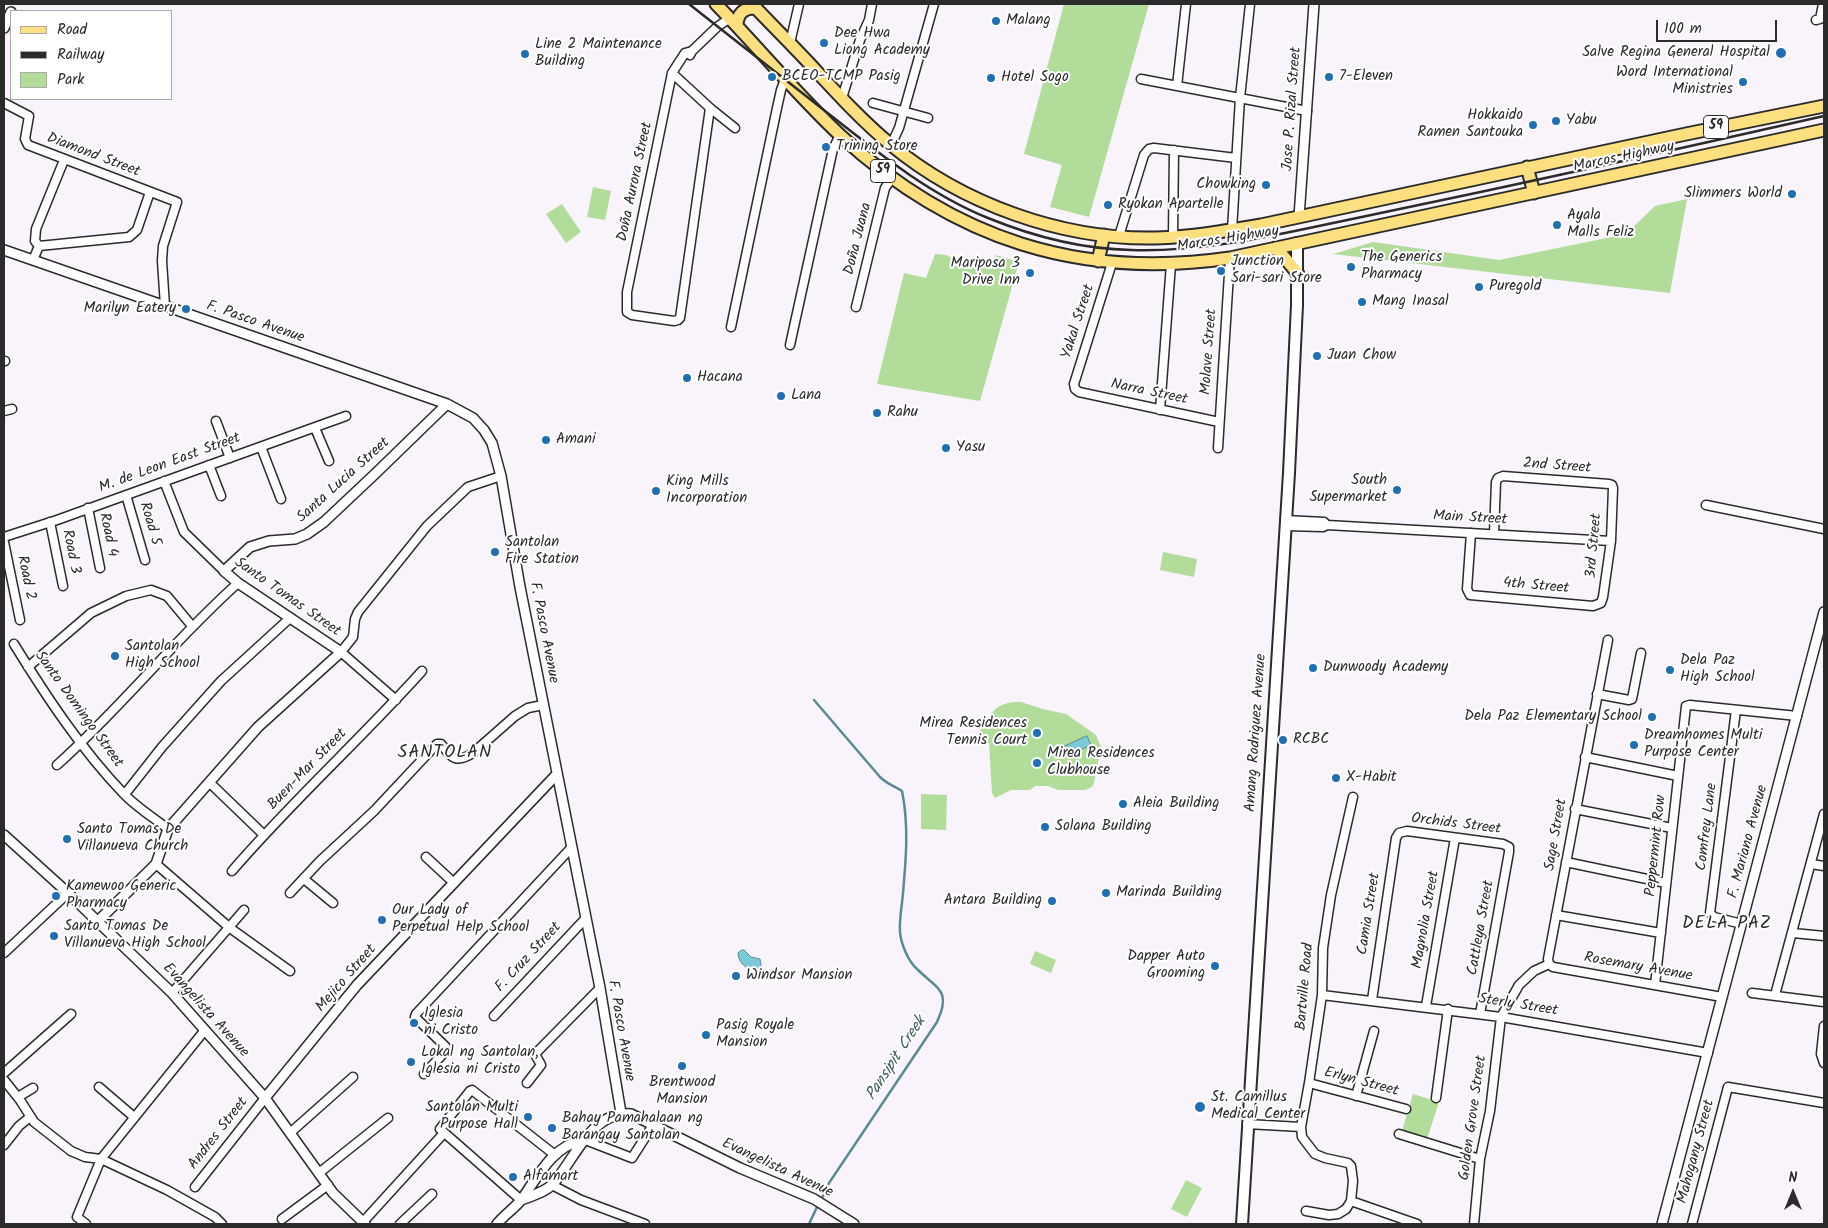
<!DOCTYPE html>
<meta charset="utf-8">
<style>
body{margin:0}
#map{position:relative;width:1828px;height:1228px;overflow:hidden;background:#f9f3fc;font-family:Kalam,sans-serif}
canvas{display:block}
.frame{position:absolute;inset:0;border:5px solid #2b2b2b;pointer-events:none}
.legend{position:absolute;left:10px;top:10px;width:162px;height:90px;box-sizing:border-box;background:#fff;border:1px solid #aaa;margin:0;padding:6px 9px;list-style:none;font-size:15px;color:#2b2b2b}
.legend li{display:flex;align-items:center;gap:10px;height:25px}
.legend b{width:25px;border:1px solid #aaa}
.north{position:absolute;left:1768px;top:1168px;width:50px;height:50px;-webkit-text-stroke:4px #fff;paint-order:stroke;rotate:0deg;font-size:14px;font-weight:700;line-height:20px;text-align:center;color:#2b2b2b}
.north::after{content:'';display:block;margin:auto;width:18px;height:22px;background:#2b2b2b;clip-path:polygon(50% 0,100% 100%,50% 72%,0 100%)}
.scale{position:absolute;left:1656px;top:20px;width:121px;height:22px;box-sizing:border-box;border:2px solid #2b2b2b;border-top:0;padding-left:6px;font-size:15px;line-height:18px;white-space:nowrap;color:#2b2b2b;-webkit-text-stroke:4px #fff;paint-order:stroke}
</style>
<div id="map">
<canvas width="1828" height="1228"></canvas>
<div class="frame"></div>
<ul class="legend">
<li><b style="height:6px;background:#fce080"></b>Road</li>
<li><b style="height:6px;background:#2b2b2b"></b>Railway</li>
<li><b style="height:14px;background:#b2dc99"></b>Park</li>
</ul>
<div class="north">N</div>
<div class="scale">100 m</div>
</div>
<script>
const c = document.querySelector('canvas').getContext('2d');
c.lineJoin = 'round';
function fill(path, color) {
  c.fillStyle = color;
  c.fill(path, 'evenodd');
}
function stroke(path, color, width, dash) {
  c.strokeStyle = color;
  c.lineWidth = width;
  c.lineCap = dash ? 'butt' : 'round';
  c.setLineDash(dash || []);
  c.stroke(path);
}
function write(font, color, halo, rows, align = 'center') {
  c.font = font + ' Kalam,sans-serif';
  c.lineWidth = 4;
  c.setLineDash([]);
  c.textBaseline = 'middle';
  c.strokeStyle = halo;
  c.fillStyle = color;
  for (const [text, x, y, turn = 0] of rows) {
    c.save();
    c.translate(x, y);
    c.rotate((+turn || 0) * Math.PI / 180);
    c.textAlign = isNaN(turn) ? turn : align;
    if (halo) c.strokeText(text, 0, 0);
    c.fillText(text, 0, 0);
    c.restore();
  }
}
const green = new Path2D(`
 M1064,4H1149L1089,217L1050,207L1062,165L1024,154Z
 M593,187L611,191L605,220L587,217Z
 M1687,199L1670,293L1333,254L1373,242L1499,260L1626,234L1655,206Z
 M562,204L581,232L566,243L546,214Z
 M935,254L946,255L965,264L992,269L996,255L1019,262L980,401L877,384L904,273L926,278Z
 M1163,552L1197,559L1194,577L1160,570Z
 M1021,702L1043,709L1066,714L1096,735L1101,747L1094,783L1092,787L1085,790H1058L1048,786H1035L1030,790H1011L995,798L992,793L989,743H984L983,736L979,726H987C990,708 1003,701 1021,702Z
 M921,794L947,795L946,830L921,829Z
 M1035,951L1056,960L1051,973L1030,964Z
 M1413,1094L1439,1102L1427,1139L1402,1131Z
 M1186,1180L1202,1188L1187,1217L1171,1209Z`);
const water = new Path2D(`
 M1087,736L1091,745L1063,758L1059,749Z
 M744,950L751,957L760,959L761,965L760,968C750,973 738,964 738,953L740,951Z`);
const stream = new Path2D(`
 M814,700L880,777C887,784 894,786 902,791C909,825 906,859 903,893C902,906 899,920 900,932C901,944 908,961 917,969C937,989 952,990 937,1022L829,1183L821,1200
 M809,1224L818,1205`);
const minor = new Path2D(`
 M1816,20L1820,19L1823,4
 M790,43L799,4
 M692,51L685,53L672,73L627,292V312L632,315L674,321L678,320L680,318L710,108
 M690,55L692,51L717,27L730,18
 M672,73L710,108L735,128
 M1141,79L1307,111
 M1177,86L1186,4
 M842,98L860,40L869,20L872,4
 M4,103L29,116L25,139L28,145L177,202L163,246L162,261L165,306
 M873,103L928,118
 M891,145L899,128L934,4
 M1232,230L1240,98L1250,4
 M1119,236L1144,155L1149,149L1154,148L1236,158
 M1173,237L1174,150
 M39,246L129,237L137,230L150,192
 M33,260L39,246L35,241L36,229L64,160
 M1112,263L1074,384L1075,389L1079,392L1219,422
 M856,307L885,188L892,178
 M731,327L777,108L781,90L785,79
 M790,345L833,149L840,135
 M4,361H5
 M1160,410L1171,264
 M4,411L12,409
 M216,421L230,458
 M315,428L329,461
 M261,447L281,499
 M1218,448L1230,258
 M209,465L221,496
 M164,481L184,532L224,571
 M126,495L145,560
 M1706,505L1824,529
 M88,508L100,568
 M1285,520L1324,522L1327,525L1611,541
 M50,522L63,586
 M1285,526L1323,527L1327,525
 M1471,533L1467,589L1470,595L1593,606L1601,603L1603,597L1611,541L1613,488L1612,485L1609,484L1503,476L1498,478L1496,482L1494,534
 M4,537L57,520L346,416
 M4,542L20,620
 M14,644C46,696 81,749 123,793C136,807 154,818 168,829
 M28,667L91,613L126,596L151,590L167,596L192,626
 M1597,694L1629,700L1632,699L1641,653
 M396,700L341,652L353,637L355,619L358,612L427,526L468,487L501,476
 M1736,710L1710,913L1714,917L1742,924
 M1585,757L1678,776
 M57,765C121,708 174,640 238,583
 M210,783L264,835
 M125,794L162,747L221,681L290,618
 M1575,809L1672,828
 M426,857L454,883
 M1566,862L1666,883
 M156,864L230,928L290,971
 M1811,864L1824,866
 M232,871C292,801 361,739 422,671
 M304,879L333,903
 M290,893L320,861L374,811L434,747L437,744H441C452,758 456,764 473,753L515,716L528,708L543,705
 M1556,915L1661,933
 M1793,933L1824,936
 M4,953L68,893
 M1549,964L1548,959L1608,640
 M1549,964L1553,967L1722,997
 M1655,985L1686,706L1690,705L1797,716
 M172,993L244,910
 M1752,993L1824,1002
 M1322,995L1501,1017L1708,1053
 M1775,995L1824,814
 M1372,1000L1396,838L1399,833L1407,831L1503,844L1509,847V852L1480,1014
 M1426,1006L1455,838
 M494,1016L585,919
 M1824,1026L1821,1054L1824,1063
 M4,1073L71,1014
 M424,1074L443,1054L446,1047L415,1017L416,1014L571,848
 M4,1080L20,1100L34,1122L71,1151L85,1157L101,1159L167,1190L215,1217L222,1224
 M527,1083L541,1065L535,1054L600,988
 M1309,1083L1406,1109
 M99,1087L134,1117
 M1356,1096L1374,1031
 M18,1097L33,1088
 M1436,1098L1448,1009
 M1247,1124L1301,1127
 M290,1133L353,1077
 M1399,1134L1480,1159
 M583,1139L632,1158L653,1125
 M4,1145L19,1126L30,1117
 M319,1173L388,1118
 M552,1185L581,1200L645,1224
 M195,1187L265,1098
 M521,1200L440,1129L470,1091L472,1090L555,1155
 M1351,1201L1417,1224
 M1306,1211L1329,1215L1338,1214L1346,1209L1351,1201L1353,1181L1351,1166L1348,1163L1325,1158L1315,1154L1302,1137L1301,1127L1309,1083L1322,995L1323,948L1331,895L1353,797
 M282,1219L328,1185
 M363,1222L444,1133
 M86,1224L77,1217L101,1159L205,1030
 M400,1224L432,1194
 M1474,1224L1480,1159L1490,1111L1501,1017L1519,985L1534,971L1549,964
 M1692,1224L1728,1087L1824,1103`);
const tertiary = new Path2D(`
 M4,28L11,12
 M1299,217L1314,4
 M4,250L447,404L473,418L484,430L492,443L501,476L520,587L600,988L621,1113
 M4,835L68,893L172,993L265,1098L333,1193L365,1224
 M98,921L156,864L168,829L258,727L341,652L238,583L224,571L250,547L269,541L295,539L307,534L324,522L376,473L447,404
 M265,1098L357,985L557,774
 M521,1200C532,1196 545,1192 553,1184C575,1159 591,1111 631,1114L740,1168L814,1199L854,1224
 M497,1224C504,1215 515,1208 522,1199C538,1176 552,1147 582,1140
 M1662,1224L1824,612`);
const secondary = new Path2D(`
 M1242,1224L1289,473L1297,305V243`);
const primary = new Path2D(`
 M716,4C758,47 797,95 841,136C953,239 1080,280 1230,258L1824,130
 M752,4C770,23 789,42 807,61C834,90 860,119 890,144C962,204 1062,240 1156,238C1191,237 1226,231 1261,225L1686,134L1824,106
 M737,26C737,14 744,7 756,8
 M1527,167L1534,193
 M1275,248L1285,258L1298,274
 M1098,261L1104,235`);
const rail = new Path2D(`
 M689,4C737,42 785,80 834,118C881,155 931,195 988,218C1032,236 1083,249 1131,250C1193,252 1253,240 1314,227C1360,217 1406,208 1452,198C1576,172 1700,144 1824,116`);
const markers = [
 [996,21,5,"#1f6fb2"],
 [824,43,5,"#1f6fb2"],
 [1781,53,6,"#1f6fb2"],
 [525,54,5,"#1f6fb2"],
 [772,77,5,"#1f6fb2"],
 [1329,77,5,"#1f6fb2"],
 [991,78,5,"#1f6fb2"],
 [1743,82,5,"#1f6fb2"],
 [1556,121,5,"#1f6fb2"],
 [1533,125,5,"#1f6fb2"],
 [826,147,5,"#1f6fb2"],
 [1266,185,5,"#1f6fb2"],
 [1792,194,5,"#1f6fb2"],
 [1108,205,5,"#1f6fb2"],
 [1557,225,5,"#1f6fb2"],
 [1351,267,5,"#1f6fb2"],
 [1221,271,5,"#1f6fb2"],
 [1030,273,5,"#1f6fb2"],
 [1479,287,5,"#1f6fb2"],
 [1362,302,5,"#1f6fb2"],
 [186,309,5,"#1f6fb2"],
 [1317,356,5,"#1f6fb2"],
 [687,378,5,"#1f6fb2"],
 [781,396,5,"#1f6fb2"],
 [877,413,5,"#1f6fb2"],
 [546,440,5,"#1f6fb2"],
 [946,448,5,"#1f6fb2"],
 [1397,490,5,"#1f6fb2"],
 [656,491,5,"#1f6fb2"],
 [495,552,5,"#1f6fb2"],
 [115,656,5,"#1f6fb2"],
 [1313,668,5,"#1f6fb2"],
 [1670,670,5,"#1f6fb2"],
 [1652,717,5,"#1f6fb2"],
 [1037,733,5,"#1f6fb2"],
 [1283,740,5,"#1f6fb2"],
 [1634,745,5,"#1f6fb2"],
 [1037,763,5,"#1f6fb2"],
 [1336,778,5,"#1f6fb2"],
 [1123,804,5,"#1f6fb2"],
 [1045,827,5,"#1f6fb2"],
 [67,839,5,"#1f6fb2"],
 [1106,893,5,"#1f6fb2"],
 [56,896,5,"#1f6fb2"],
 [1052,901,5,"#1f6fb2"],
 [382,920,5,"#1f6fb2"],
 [54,936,5,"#1f6fb2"],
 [1215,966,5,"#1f6fb2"],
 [736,976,5,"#1f6fb2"],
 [414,1023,5,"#1f6fb2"],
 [706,1035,5,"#1f6fb2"],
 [411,1062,5,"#1f6fb2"],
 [682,1066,5,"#1f6fb2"],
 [1200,1107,6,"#1f6fb2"],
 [528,1117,5,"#1f6fb2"],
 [552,1128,5,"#1f6fb2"],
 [513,1177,5,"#1f6fb2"]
];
const shields = [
 [1716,127,25],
 [883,171,25]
];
const shieldNames = [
 ["59",1716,127],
 ["59",883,171]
];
const poiNames = [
 ["Malang",1006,21],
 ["Dee Hwa",834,34],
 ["Liong Academy",834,51],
 ["Line 2 Maintenance",535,45],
 ["Building",535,62],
 ["Salve Regina General Hospital",1770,53,"right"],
 ["Word International",1733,73,"right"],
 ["Ministries",1733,90,"right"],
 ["BCEO-TCMP Pasig",782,77],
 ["7-Eleven",1339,77],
 ["Hotel Sogo",1001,78],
 ["Hokkaido",1523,116,"right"],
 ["Ramen Santouka",1523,133,"right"],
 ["Yabu",1566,121],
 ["Trining Store",836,147],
 ["Chowking",1256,185,"right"],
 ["Slimmers World",1782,194,"right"],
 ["Ryokan Apartelle",1118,205],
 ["Ayala",1567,216],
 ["Malls Feliz",1567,233],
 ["The Generics",1361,258],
 ["Pharmacy",1361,275],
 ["Junction",1231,262],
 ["Sari-sari Store",1231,279],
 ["Mariposa 3",1020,264,"right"],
 ["Drive Inn",1020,281,"right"],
 ["Puregold",1489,287],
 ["Mang Inasal",1372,302],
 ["Marilyn Eatery",176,309,"right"],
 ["Juan Chow",1327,356],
 ["Hacana",697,378],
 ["Lana",791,396],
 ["Rahu",887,413],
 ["Amani",556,440],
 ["Yasu",956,448],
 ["South",1387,481,"right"],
 ["Supermarket",1387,498,"right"],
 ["King Mills",666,482],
 ["Incorporation",666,499],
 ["Santolan",505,543],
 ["Fire Station",505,560],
 ["Santolan",125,647],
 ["High School",125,664],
 ["Dela Paz",1680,661],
 ["High School",1680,678],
 ["Dunwoody Academy",1323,668],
 ["Dela Paz Elementary School",1642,717,"right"],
 ["Mirea Residences",1027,724,"right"],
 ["Tennis Court",1027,741,"right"],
 ["Dreamhomes Multi",1644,736],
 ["Purpose Center",1644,753],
 ["RCBC",1293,740],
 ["Mirea Residences",1047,754],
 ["Clubhouse",1047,771],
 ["X-Habit",1346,778],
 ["Aleia Building",1133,804],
 ["Solana Building",1055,827],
 ["Santo Tomas De",77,830],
 ["Villanueva Church",77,847],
 ["Kamewoo Generic",66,887],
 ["Pharmacy",66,904],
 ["Marinda Building",1116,893],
 ["Antara Building",1042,901,"right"],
 ["Our Lady of",392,911],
 ["Perpetual Help School",392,928],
 ["Santo Tomas De",64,927],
 ["Villanueva High School",64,944],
 ["Dapper Auto",1205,957,"right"],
 ["Grooming",1205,974,"right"],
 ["Windsor Mansion",746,976],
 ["Iglesia",424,1014],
 ["ni Cristo",424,1031],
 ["Pasig Royale",716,1026],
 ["Mansion",716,1043],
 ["Lokal ng Santolan,",421,1053],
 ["Iglesia ni Cristo",421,1070],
 ["Brentwood",682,1083,"center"],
 ["Mansion",682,1100,"center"],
 ["St. Camillus",1211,1098],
 ["Medical Center",1211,1115],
 ["Santolan Multi",518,1108,"right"],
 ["Purpose Hall",518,1125,"right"],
 ["Bahay Pamahalaan ng",562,1119],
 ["Barangay Santolan",562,1136],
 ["Alfamart",523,1177]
];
const streetNames = [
 ["Jose P. Rizal Street",1293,109,-86],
 ["Diamond Street",93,156,21],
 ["Marcos Highway",1624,158,-12],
 ["Doña Aurora Street",636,182,-78],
 ["Doña Juana",859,239,-76],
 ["Marcos Highway",1228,240,-9],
 ["Yakal Street",1079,322,-72],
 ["F. Pasco Avenue",255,323,19],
 ["Molave Street",1210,352,-86],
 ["Narra Street",1149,393,12],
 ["M. de Leon East Street",170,464,-20],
 ["2nd Street",1557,467,4],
 ["Santa Lucia Street",344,481,-42],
 ["Main Street",1470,519,3],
 ["Road 5",149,524,74],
 ["Road 4",107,535,78],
 ["3rd Street",1595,546,-85],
 ["Road 3",70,552,79],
 ["Road 2",25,578,78],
 ["4th Street",1536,587,5],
 ["Santo Tomas Street",287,598,35],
 ["F. Pasco Avenue",543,633,79],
 ["Santo Domingo Street",78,710,54],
 ["Amang Rodriguez Avenue",1257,733,-86],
 ["Buen-Mar Street",308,770,-46],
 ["Orchids Street",1456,825,7],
 ["Comfrey Lane",1708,827,-83],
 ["Sage Street",1557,835,-80],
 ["F. Mariano Avenue",1749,842,-75],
 ["Peppermint Row",1657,846,-84],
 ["Camia Street",1370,914,-81],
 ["Magnolia Street",1427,920,-80],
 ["Cattleya Street",1482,928,-80],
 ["F. Cruz Street",529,958,-47],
 ["Rosemary Avenue",1638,968,10],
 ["Mejico Street",347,979,-49],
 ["Bartville Road",1306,987,-85],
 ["Sterly Street",1518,1006,9],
 ["Evangelista Avenue",205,1011,48],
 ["F. Pasco Avenue",620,1031,80],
 ["Erlyn Street",1361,1083,15],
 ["Golden Grove Street",1474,1118,-82],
 ["Andres Street",219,1134,-52],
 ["Mahogany Street",1697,1152,-75],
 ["Evangelista Avenue",777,1169,25]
];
const waterNames = [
 ["Pansipit Creek",897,1059,-57]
];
const quarterNames = [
 ["SANTOLAN",445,754],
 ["DELA PAZ",1727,925]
];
fill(green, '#b2dc99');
fill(water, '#7bcad8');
stroke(water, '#5b8a93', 1);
stroke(stream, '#5b8a93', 2.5);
stroke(minor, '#2b2b2b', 11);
stroke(tertiary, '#2b2b2b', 12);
stroke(secondary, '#2b2b2b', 14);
stroke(primary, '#2b2b2b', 15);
stroke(minor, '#fff', 8);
stroke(tertiary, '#fff', 9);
stroke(secondary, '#fff', 10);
stroke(primary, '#fce080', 11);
stroke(rail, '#2b2b2b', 2.5);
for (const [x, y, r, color] of markers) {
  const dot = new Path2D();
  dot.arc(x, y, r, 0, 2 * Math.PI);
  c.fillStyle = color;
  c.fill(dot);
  stroke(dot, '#fff', 2);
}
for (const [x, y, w] of shields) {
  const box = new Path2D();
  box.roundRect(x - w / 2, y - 11.5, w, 23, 4);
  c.fillStyle = '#fff';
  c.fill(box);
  stroke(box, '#2b2b2b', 1);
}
write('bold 14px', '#2b2b2b', null, shieldNames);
write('15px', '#2b2b2b', '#fff', poiNames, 'left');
write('15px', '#2b2b2b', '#fff', streetNames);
write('italic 16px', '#435b5f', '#fff', waterNames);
c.letterSpacing = '1px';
write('18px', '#2b2b2b', '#fff', quarterNames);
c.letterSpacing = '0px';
</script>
